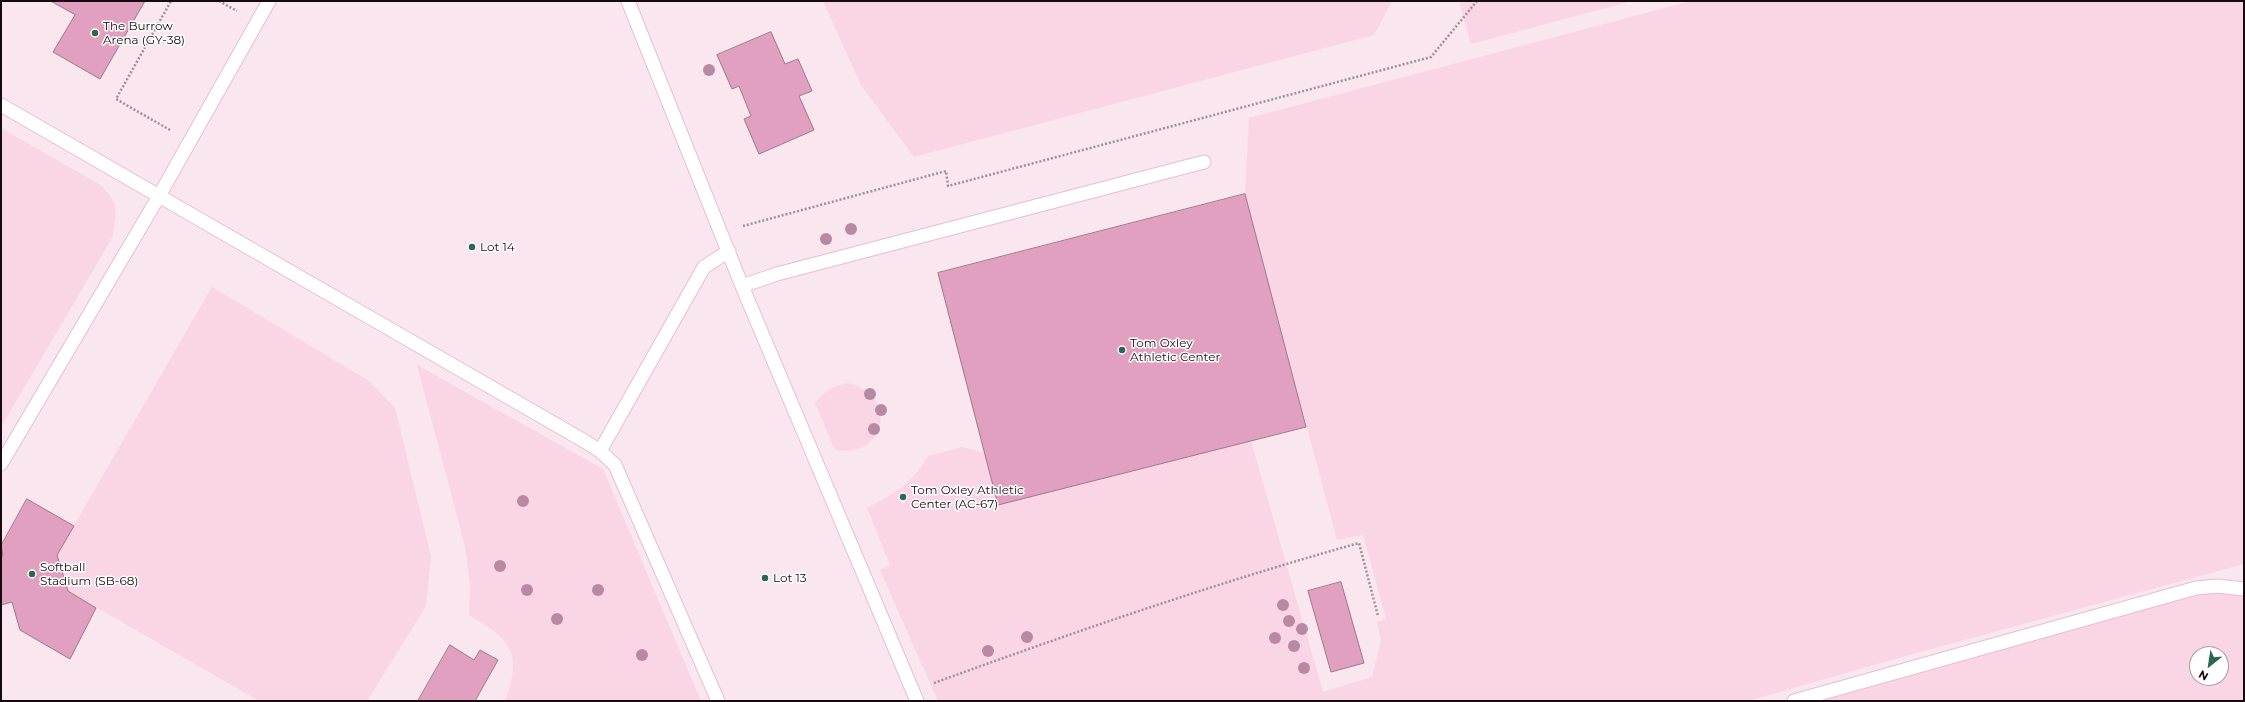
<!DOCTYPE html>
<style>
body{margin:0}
#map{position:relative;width:2245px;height:702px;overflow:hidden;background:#faf2f5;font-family:Montserrat,sans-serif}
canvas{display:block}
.frame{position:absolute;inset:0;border:2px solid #160910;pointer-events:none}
.north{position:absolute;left:2189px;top:646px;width:40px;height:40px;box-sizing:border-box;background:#fff;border:1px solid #a29d9f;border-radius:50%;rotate:210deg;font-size:11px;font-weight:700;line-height:16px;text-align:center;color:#160910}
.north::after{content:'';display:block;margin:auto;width:14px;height:18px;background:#2b6854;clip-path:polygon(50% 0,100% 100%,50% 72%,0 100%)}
</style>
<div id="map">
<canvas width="2245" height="702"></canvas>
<div class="frame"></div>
<div class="north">N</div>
</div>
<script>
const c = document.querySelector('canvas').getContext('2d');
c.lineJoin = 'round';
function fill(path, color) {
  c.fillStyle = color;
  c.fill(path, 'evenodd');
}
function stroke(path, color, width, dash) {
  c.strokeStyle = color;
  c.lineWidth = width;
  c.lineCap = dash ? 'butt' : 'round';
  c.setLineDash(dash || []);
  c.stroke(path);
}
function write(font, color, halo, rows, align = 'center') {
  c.font = font + ' Montserrat,sans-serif';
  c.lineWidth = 3;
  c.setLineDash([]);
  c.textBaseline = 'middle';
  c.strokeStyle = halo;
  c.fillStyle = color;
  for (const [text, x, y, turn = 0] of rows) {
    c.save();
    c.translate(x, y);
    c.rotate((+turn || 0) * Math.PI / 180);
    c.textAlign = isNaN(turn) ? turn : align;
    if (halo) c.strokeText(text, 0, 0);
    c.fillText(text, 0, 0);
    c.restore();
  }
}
const built = new Path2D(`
 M1,1H2244V701H1ZM2197,654H2221V678H2197Z`);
const green = new Path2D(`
 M823,1H1392L1374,35L914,157L861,85Z
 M1459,1H1632L1471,44Z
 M1691,1H2244V564L1902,657L1748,701H938L880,570L890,565L867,508C895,493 912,484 928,456L962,447L985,453L999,505L1251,441L1323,692L1372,677L1381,641L1377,622L1386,619L1363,535L1337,540L1245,194L1249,118Z
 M1,128L100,185C120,203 117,213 112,238L1,427Z
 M212,287L369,381L395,408L431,556L426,606L367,701H259L68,591L57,555Z
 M417,365L603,469L701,701H505C513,681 519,657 503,639C494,629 480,622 469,615L470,584L465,546Z
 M848,383C899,395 887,459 835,450L815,403C825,390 833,386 848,383Z
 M2196,588L2244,589V701H1794ZM2197,654H2221V678H2197Z`);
const building = new Path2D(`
 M51,1H145L100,79L53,52L75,15Z
 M771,32L785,64L798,59L812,91L799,96L814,130L759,154L744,119L751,116L739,86L732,89L717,55Z
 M1245,194L1306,427L998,505L938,273Z
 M27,499L74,526L57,555L68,591L96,608L70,659L20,630L12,602L1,605V557L3,556L1,546Z
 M1341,582L1364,663L1331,672L1308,591Z
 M450,645L474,660L480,650L498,660L475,701H418Z`);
const path = new Path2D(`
 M219,1L237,11
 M170,130L116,99L171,1
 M743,226L946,171L948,186L1431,57L1477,1
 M934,683C1074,632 1216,583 1359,543L1378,616`);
const service = new Path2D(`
 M628,1L742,286L917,701
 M1,105L586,442L600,451L615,465L718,701
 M742,286L777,274L1204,162
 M600,451L704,267L729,251
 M1,464L159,196L269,1
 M1794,701L2196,588L2217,586L2244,589`);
const trees = [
 [709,70],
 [851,229],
 [826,239],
 [870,394],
 [881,410],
 [874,429],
 [523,501],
 [500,566],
 [527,590],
 [598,590],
 [1283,605],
 [557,619],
 [1289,621],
 [1302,629],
 [1027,637],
 [1275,638],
 [1294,646],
 [988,651],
 [642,655],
 [1304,668]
];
const markers = [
 [95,33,4,"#2b6854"],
 [472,247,4,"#2b6854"],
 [1122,350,4,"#2b6854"],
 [903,497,4,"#2b6854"],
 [32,574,4,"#2b6854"],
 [765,578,4,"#2b6854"]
];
const poiNames = [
 ["The Burrow",103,26],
 ["Arena (GY-38)",103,40],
 ["Lot 14",480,247],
 ["Tom Oxley",1130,343],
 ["Athletic Center",1130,357],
 ["Tom Oxley Athletic",911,490],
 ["Center (AC-67)",911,504],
 ["Softball",40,567],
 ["Stadium (SB-68)",40,581],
 ["Lot 13",773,578]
];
fill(built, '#f9e6ee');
fill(green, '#fad5e6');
fill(building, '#e1a0c0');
stroke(building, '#9c7989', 1);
stroke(service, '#e5bfd1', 15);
stroke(path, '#9b9196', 2.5, [2, 2]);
stroke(service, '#fff', 13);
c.fillStyle = '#b789a2';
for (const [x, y] of trees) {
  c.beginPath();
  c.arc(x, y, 6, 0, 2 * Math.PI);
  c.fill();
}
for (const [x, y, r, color] of markers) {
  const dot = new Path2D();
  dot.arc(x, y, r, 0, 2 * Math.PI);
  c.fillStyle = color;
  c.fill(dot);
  stroke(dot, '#fff', 1.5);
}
write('12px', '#160910', '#fff', poiNames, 'left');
</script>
